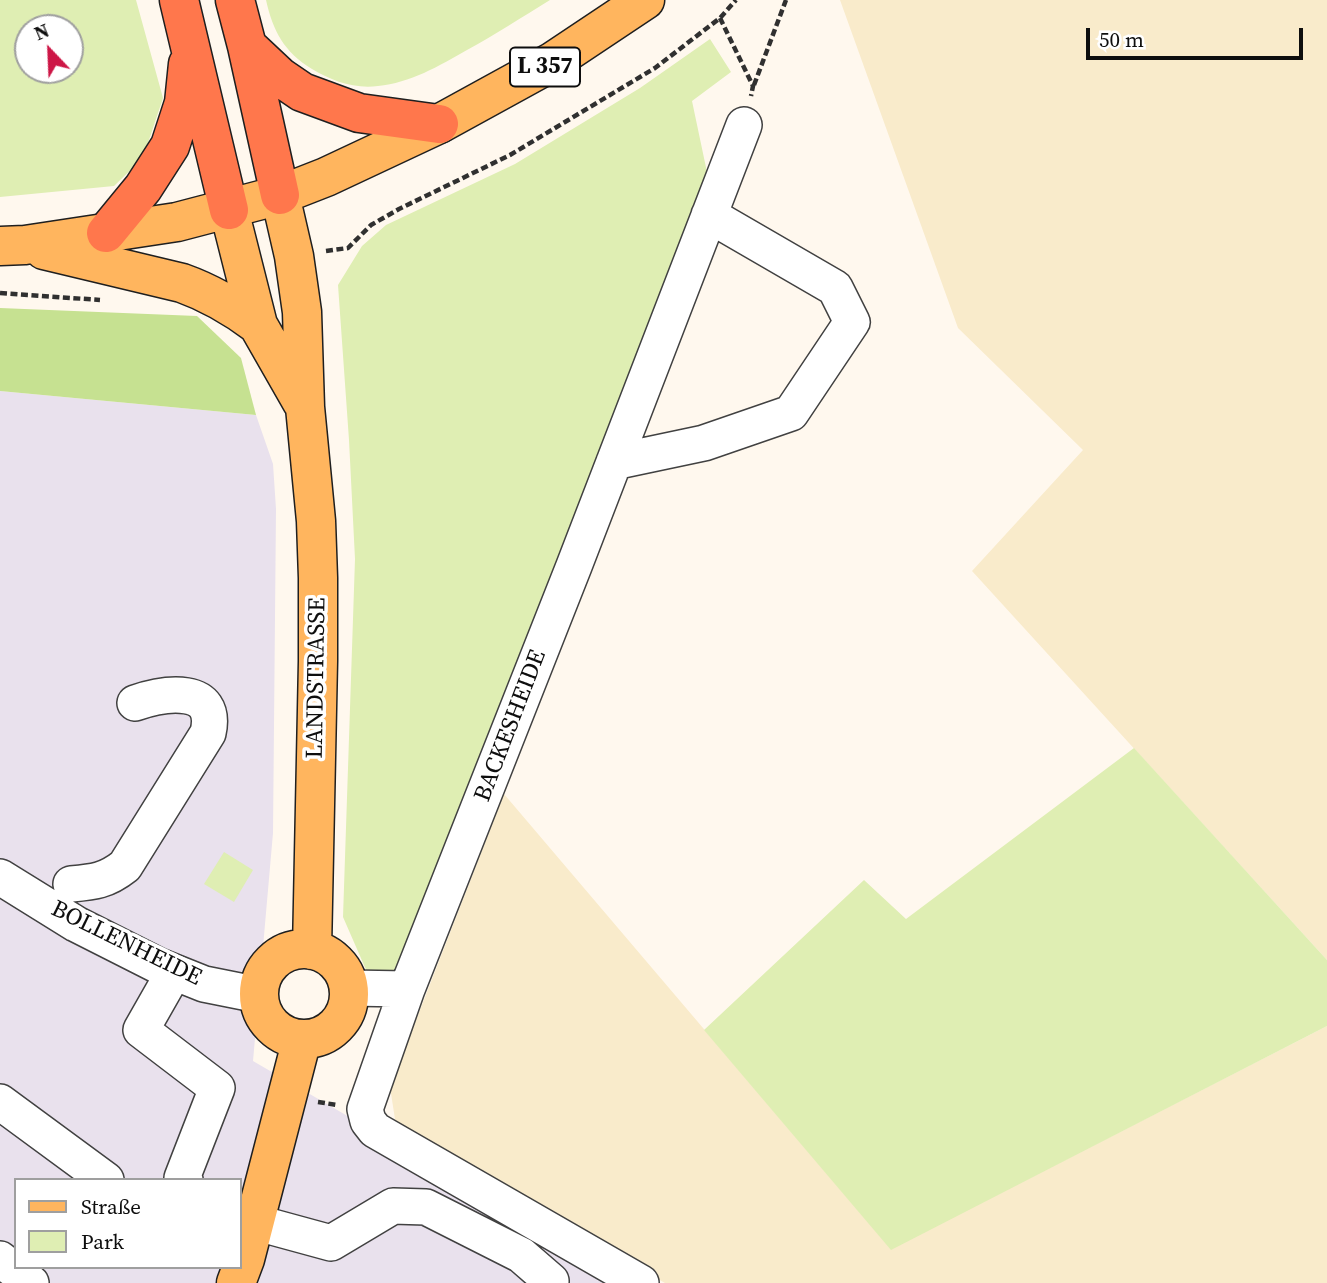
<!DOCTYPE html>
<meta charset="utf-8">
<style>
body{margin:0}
#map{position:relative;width:1327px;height:1283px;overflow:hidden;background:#fff8ee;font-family:"Source Serif 4",serif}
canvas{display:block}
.legend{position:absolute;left:14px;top:1178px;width:228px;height:91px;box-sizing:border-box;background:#fff;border:2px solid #9f9f9f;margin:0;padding:9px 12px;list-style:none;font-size:21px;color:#0e0e0e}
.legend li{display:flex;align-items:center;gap:14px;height:35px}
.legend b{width:35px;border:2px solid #9f9f9f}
.north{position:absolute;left:14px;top:14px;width:70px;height:70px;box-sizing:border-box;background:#fff;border:2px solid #9f9f9f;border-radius:50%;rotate:337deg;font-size:19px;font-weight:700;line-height:28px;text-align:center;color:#0e0e0e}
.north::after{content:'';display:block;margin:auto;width:24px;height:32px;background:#cd1646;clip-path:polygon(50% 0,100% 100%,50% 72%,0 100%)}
.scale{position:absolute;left:1086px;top:28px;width:217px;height:32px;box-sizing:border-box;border:4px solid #0e0e0e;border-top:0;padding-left:9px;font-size:21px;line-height:24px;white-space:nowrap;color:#0e0e0e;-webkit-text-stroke:5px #fff;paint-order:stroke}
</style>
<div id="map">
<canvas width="1327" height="1283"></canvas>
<ul class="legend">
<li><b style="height:9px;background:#ffb55e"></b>Straße</li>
<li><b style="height:19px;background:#dfeeb3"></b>Park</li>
</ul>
<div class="north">N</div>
<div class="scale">50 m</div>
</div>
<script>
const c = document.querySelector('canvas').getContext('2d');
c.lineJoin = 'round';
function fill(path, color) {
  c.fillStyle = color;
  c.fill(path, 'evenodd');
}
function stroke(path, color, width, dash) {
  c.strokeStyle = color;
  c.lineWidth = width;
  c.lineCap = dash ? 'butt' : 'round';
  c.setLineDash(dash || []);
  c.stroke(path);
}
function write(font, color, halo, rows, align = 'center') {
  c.font = font + ' "Source Serif 4",serif';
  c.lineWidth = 7;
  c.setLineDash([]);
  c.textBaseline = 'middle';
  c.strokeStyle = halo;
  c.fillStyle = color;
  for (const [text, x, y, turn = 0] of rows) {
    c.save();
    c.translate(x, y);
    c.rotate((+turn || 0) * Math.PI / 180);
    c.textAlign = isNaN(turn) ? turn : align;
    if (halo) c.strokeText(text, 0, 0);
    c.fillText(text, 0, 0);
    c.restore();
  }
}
const industrial = new Path2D(`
 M0,391L256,415L273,464L276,509L273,833L253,1061L363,1125L615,1283H0ZM16,1180H240V1267H16Z`);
const farmland = new Path2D(`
 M840,0H1327V960L972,571L1083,450L958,328Z
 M504,794L891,1249L1327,1026V1283H665L397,1132L390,1087Z`);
const green = new Path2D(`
 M0,0H136L163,98L143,158L114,186L0,197ZM28,28H70V70H28Z
 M266,0H550C522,17 495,35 467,50C439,66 410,83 378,86C354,89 332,81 312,69C284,52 273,31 266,0Z
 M710,39L731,72L692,101L708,177L419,932L393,977L367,972L343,917L355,559L349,440L338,285L362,246L386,225L515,164L640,88Z
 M1134,748L1327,960V1026L891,1250L704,1030L864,880L906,919Z
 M224,852L253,870L234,902L204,884Z`);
const forest = new Path2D(`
 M0,308L197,316L241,358L256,415L0,391Z`);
const path = new Path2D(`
 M720,18L753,86L751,96
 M754,85L786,0
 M326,251L348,248L371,225L399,209L510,155L655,68L720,18L736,0
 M0,293L100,300
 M318,1102L337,1105`);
const minor = new Path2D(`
 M614,462L704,443L791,413L852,322L835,288L709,215
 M0,877L76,924L159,966L204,984L259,995
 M71,884C94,882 106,881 125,866L208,733C219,684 164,693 135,703
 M174,972L141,1030L217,1088L182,1178L185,1180
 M349,988L407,989
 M0,1102L106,1180
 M240,1213L254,1222L331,1243L393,1206L426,1207L521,1255L551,1281L550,1283
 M0,1259L31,1283
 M641,1283L375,1130L368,1121L365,1109L407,989L574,566L744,125`);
const major = new Path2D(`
 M280,195L294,256L302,312L305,407L316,521L318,578V661L312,950
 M229,210L258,325L302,402
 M0,246L25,245L177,222L280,195L326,177L439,124L552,62L645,0
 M44,250L182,283C210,293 234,307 258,325
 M259 994a45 45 0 1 1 90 0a45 45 0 1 1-90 0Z
 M236,1283L245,1259L302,1039`);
const highway = new Path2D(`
 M179,0L229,210
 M235,0L247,46L280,195
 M247,46L280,77L302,92L359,113L439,124
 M106,233L143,188L170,146L184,103L188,64`);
const shields = [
 [545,67,70]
];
const shieldNames = [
 ["L 357",545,67]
];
const streetNames = [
 ["LANDSTRASSE",317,678,-89],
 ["BACKESHEIDE",511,726,-69],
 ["BOLLENHEIDE",126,944,26]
];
fill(industrial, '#e9e1ed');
fill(farmland, '#f9ebcb');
fill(green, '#dfeeb3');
fill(forest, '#c6e191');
stroke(minor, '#414141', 38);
stroke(major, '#1f1f1f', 41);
stroke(highway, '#1f1f1f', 41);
stroke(path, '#303030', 4.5, [7, 3.5]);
stroke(minor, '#fff', 35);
stroke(major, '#ffb55e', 38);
stroke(highway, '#ff774c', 38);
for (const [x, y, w] of shields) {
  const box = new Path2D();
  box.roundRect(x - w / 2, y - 19.5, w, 39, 5);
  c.fillStyle = '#fff';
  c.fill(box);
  stroke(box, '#0e0e0e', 2);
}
write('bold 23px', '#0e0e0e', null, shieldNames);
write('24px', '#0e0e0e', '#fff', streetNames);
</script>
